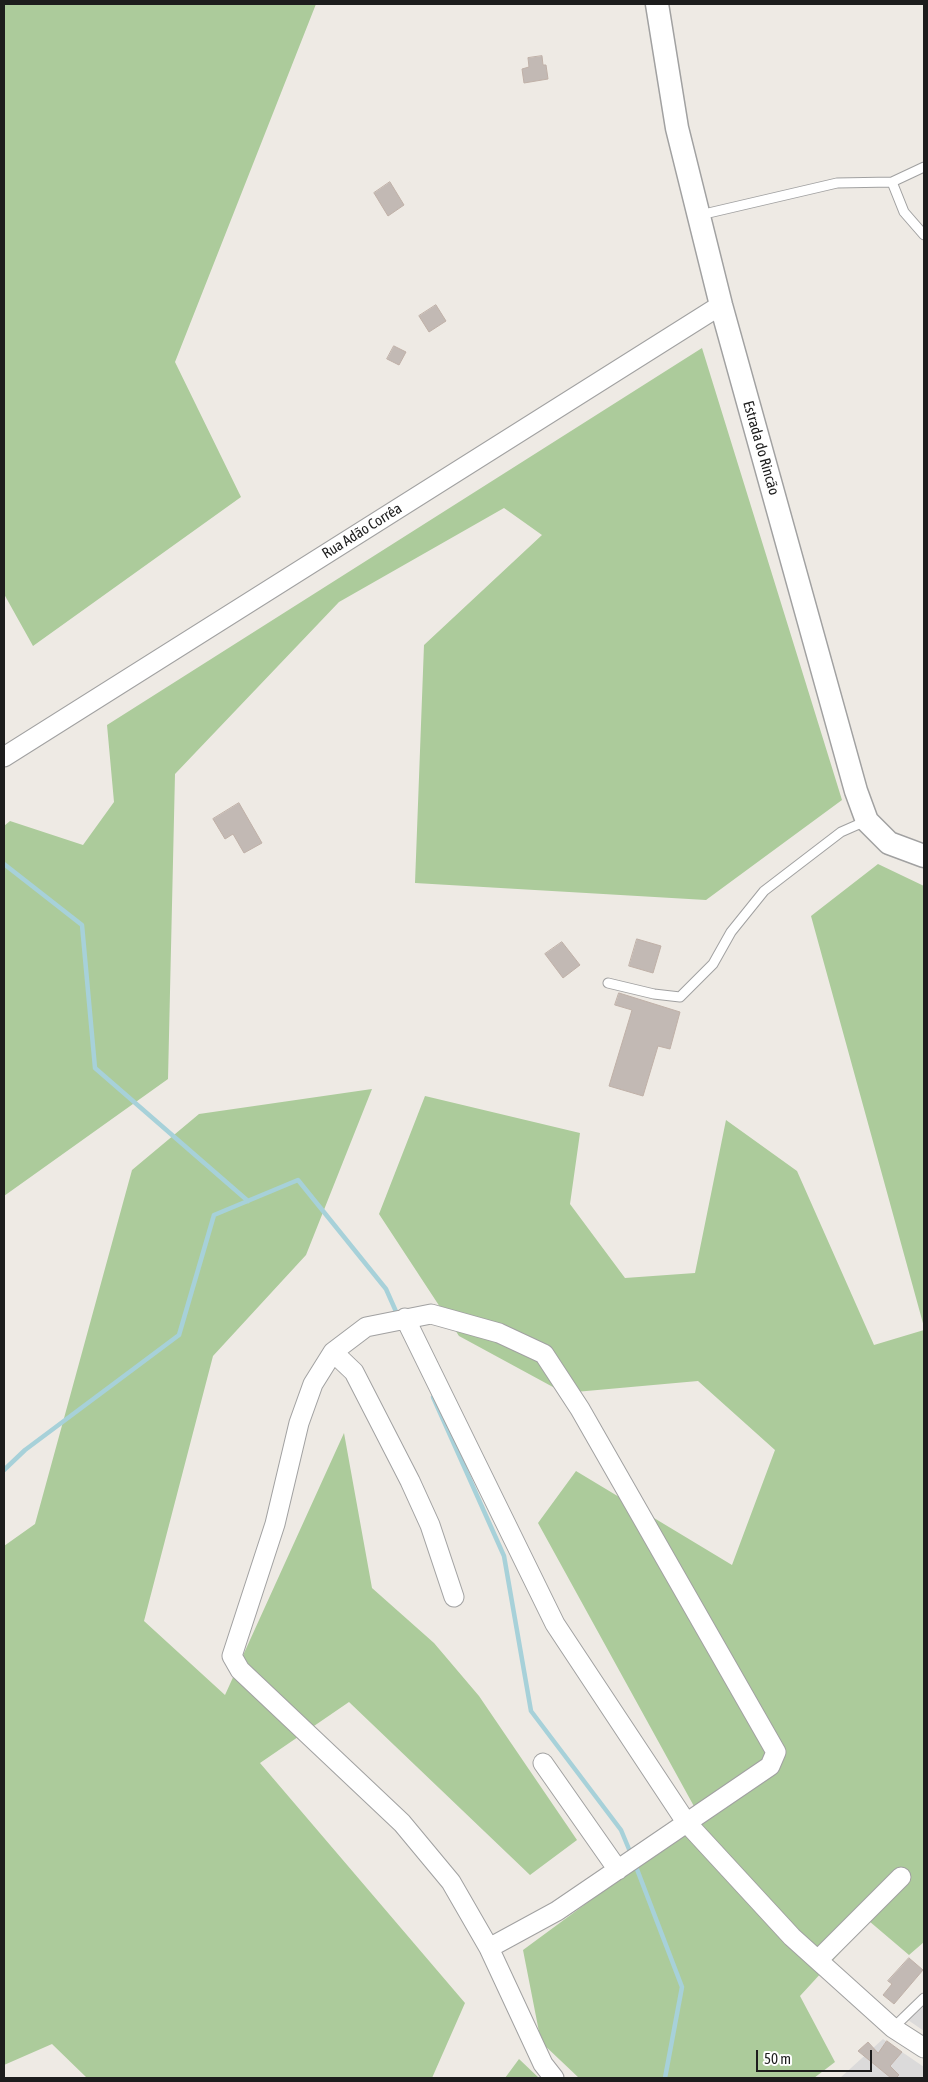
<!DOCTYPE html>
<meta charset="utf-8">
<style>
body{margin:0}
#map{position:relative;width:928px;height:2082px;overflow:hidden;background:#eeeae4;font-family:"Asap Condensed",sans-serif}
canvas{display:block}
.frame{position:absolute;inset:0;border:5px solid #1d1d1d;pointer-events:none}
.scale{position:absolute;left:756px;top:2050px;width:116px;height:22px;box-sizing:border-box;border:2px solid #1d1d1d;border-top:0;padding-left:6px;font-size:15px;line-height:18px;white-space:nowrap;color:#1d1d1d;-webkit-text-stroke:4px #fff;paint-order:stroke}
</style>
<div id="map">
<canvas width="928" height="2082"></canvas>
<div class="frame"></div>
<div class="scale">50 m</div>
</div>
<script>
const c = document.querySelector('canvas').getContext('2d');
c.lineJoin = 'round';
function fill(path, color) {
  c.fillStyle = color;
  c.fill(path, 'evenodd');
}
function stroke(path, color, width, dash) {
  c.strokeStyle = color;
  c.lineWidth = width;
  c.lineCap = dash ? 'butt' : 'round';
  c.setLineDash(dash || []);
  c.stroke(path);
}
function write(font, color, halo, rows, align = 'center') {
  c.font = font + ' "Asap Condensed",sans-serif';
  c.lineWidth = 4;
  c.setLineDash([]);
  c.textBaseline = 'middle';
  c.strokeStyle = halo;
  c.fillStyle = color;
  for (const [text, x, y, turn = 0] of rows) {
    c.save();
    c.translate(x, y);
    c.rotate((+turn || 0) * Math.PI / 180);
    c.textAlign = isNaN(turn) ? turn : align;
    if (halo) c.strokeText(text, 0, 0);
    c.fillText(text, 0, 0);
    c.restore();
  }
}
const residential = new Path2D(`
 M924,2006V2031L908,2020Z
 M883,2039L924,2067V2078H840Z`);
const forest = new Path2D(`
 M4,4H316L175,362L241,497L33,646L4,594Z
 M702,348L842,800L706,900L415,883L424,645L542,535L504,508L339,602L175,774L168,1079L4,1196V826L10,821L83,845L114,802L107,725Z
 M878,864L924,886V1327L811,916Z
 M372,1089L306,1255L213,1356L144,1621L225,1695L344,1433L372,1588L434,1643L479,1696L577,1840L530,1875L349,1702L260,1763L465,2003L432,2078H87L52,2044L4,2065V1546L35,1524L132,1170L199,1114Z
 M425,1096L580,1133L570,1204L625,1278L695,1273L726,1120L797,1171L874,1345L924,1330V1942L909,1955L869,1921L800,1996L835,2062L814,2078H579L541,2042L523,1950L701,1819L538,1523L576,1471L732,1565L775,1450L698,1381L564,1393L459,1336L379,1214Z
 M519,2059L539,2078H505Z`);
const stream = new Path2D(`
 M4,864L82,925L95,1068L248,1201
 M433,1397L504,1556L531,1711L621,1830L631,1854
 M4,1470L25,1450L179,1335L214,1215L298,1180L386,1289L398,1316
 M635,1864L682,1987L665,2078`);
const building = new Path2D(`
 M542,56L543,65H546L548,79L524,83L522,69L529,67L528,58Z
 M390,182L404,205L388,216L374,193Z
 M436,305L446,321L429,332L419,316Z
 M394,346L406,352L399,365L387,359Z
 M239,803L262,843L244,853L233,834L225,839L213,819Z
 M637,939L661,946L653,973L629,966Z
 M562,942L580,965L563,978L545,954Z
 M619,993L680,1012L670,1049L658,1046L643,1096L609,1086L632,1010L615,1005Z
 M909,1958L923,1970L894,2004L883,1995L892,1984L888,1981Z
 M887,2041L902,2052L890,2066L899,2075L896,2078H891L858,2051L868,2042L878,2053Z`);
const service = new Path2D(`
 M892,182L924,167
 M700,215L837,183L892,182L904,212L924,235
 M608,983L654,994L680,997L713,964L731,932L764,891L841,832L866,821
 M893,2028L924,1998`);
const minor = new Path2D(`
 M4,757L721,305
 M405,1318L555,1624L686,1822L792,1937L893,2028L924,2048
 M333,1352L354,1372L410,1481L430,1525L454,1597
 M543,1763L618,1870
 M489,1948L557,1911L770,1766L776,1752L580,1409L544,1354L499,1333L431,1314L366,1327L333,1352L313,1384L299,1423L275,1524L232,1656L240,1670L402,1823L451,1882L489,1948L543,2064L554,2078
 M818,1960L901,1877`);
const tertiary = new Path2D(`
 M657,4L677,128L721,305L856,791L867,821L889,843L924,856`);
const streetNames = [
 ["Estrada do Rincão",761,448,74],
 ["Rua Adão Corrêa",362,531,-32]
];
fill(residential, '#dbdada');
fill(forest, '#accb9b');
stroke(stream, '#a7d1d9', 4.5);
fill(building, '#c2b9b4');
stroke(building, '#bfb0a7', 1);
stroke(service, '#a1a1a1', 11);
stroke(minor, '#a1a1a1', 21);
stroke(tertiary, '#a1a1a1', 25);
stroke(service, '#fff', 9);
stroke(minor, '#fff', 19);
stroke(tertiary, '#fff', 22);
write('15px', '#1d1d1d', '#fff', streetNames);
</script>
